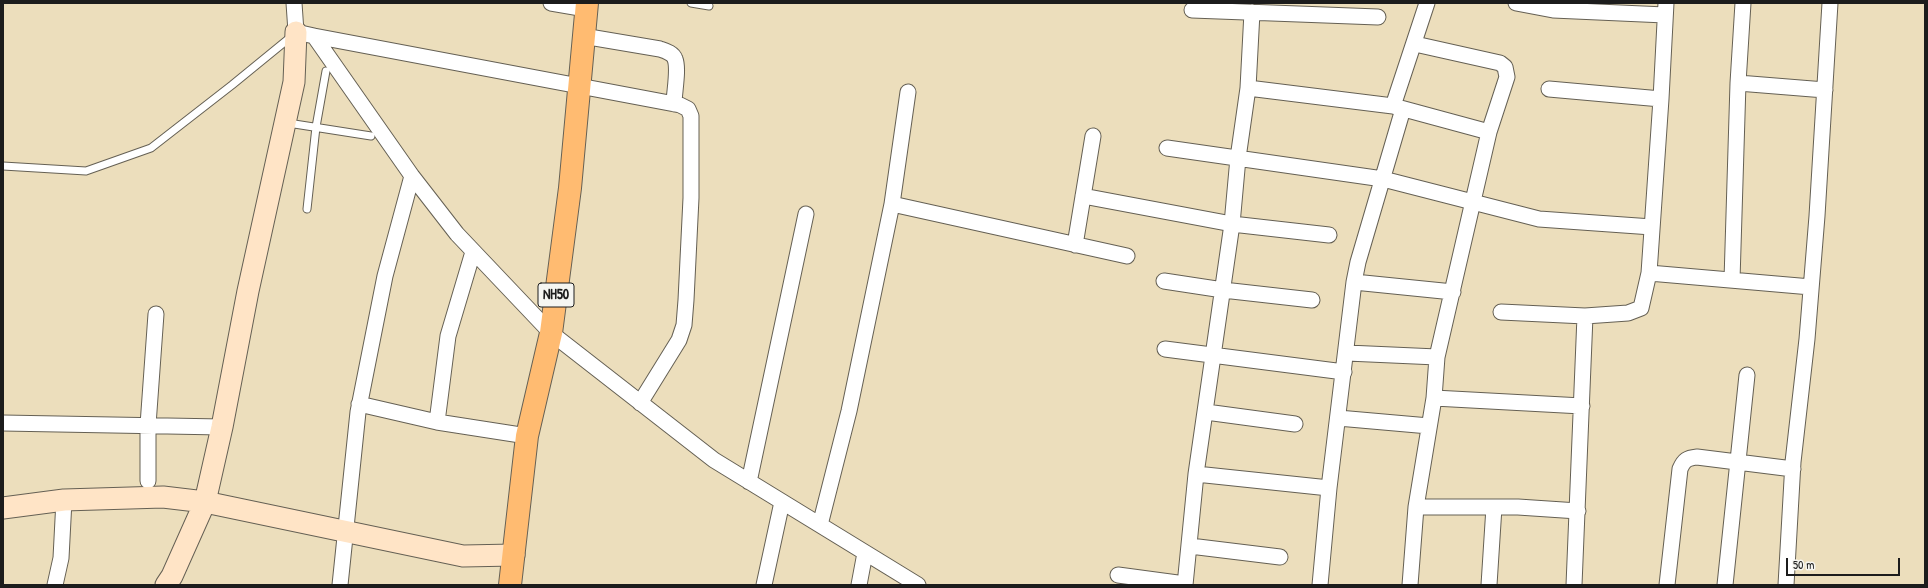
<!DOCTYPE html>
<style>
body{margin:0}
#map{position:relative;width:1928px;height:588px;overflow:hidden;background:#ecdebc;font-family:"Patrick Hand",sans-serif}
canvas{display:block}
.frame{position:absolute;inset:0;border:4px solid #1c1c1c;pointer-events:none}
.scale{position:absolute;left:1786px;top:558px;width:114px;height:18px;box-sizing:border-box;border:2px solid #1c1c1c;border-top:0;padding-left:5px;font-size:12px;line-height:14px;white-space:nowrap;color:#1c1c1c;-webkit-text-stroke:3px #f6f6f2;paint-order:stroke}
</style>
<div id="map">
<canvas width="1928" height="588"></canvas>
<div class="frame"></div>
<div class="scale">50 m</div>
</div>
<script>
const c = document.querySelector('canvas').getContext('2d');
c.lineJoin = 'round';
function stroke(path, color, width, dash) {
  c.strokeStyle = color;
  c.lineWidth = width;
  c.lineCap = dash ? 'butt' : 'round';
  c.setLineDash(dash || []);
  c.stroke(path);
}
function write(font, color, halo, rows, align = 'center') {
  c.font = font + ' "Patrick Hand",sans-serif';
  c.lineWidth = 3.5;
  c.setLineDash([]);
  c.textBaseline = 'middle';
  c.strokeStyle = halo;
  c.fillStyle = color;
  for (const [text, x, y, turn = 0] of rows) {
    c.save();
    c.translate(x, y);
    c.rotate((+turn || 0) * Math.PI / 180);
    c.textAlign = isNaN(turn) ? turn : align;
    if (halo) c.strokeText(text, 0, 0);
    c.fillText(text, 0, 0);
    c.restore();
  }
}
const lane = new Path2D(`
 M691,3L709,6
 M288,123L371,136
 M3,166L86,171L151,148L232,85L292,36
 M307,209L316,127L326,71`);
const street = new Path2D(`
 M294,3L296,32L314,36L412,176L457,234L551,333L714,460L918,585
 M551,3L586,9
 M1516,3L1553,10L1665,15
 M1192,10L1378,17
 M314,36L680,105L688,109L691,116V198L686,300L684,325L679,340L640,403
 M583,36L660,49C666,51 673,53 675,59C679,69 674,93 674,104
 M1738,83L1825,90
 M1248,88L1393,106L1489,132
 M1549,89L1661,99
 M1393,106L1427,3
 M1167,148L1383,179L1539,219L1652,227
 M1083,196L1232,224L1329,235
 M892,204L1127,256
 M1075,245L1093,136
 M1649,273L1811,287
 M1732,280L1738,83L1743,3
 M1164,281L1223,290L1312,300
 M1354,282L1453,292
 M1501,312L1585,316
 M1165,349L1344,372
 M1347,353L1437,357
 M1434,398L1582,406
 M359,404L437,422L527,436
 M1206,412L1295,424
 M1338,418L1429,426
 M437,422L448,336L473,252
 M3,423L222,427
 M1196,474L1329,488
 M148,481V425L156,314
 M749,482L806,214
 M1416,507H1518L1578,511
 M820,525L849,411L892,204L908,92
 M1190,546L1280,557
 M1118,575L1185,584
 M55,585L61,558L64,500
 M340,585L358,412L385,276L412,176
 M764,585L782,502
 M859,585L865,553
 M1185,585L1196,474L1232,224L1238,158L1248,88L1252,12
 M1320,585L1329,488L1354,282L1358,262L1403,109
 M1410,585L1416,507L1434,398L1437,357L1489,132L1507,77L1505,67L1500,63L1415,44
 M1489,585L1494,507
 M1574,585L1585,316L1628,313L1641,308L1649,273L1661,99L1666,3
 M1667,585L1680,469C1684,460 1687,458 1697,457L1793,469
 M1725,585L1747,375
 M1786,585L1793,462L1807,339L1817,216L1830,3`);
const secondary = new Path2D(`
 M3,508L64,500L163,497L205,502L222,427L248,291L294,82L296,32
 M166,585L172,576L205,502L463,556L514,555`);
const highway = new Path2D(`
 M510,585L527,436L551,333L570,188L587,3`);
const shields = [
 [556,295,36]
];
const shieldNames = [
 ["NH50",556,295]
];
stroke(lane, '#656054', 9);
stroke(street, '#656054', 17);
stroke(secondary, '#656054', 23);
stroke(highway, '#656054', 24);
stroke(lane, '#fff', 7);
stroke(street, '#fff', 15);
stroke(secondary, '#ffe4c6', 21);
stroke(highway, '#ffbb71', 22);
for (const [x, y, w] of shields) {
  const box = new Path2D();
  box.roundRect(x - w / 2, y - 12, w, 24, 3);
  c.fillStyle = '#f6f6f2';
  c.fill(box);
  stroke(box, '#1c1c1c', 1);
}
write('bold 14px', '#1c1c1c', null, shieldNames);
</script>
